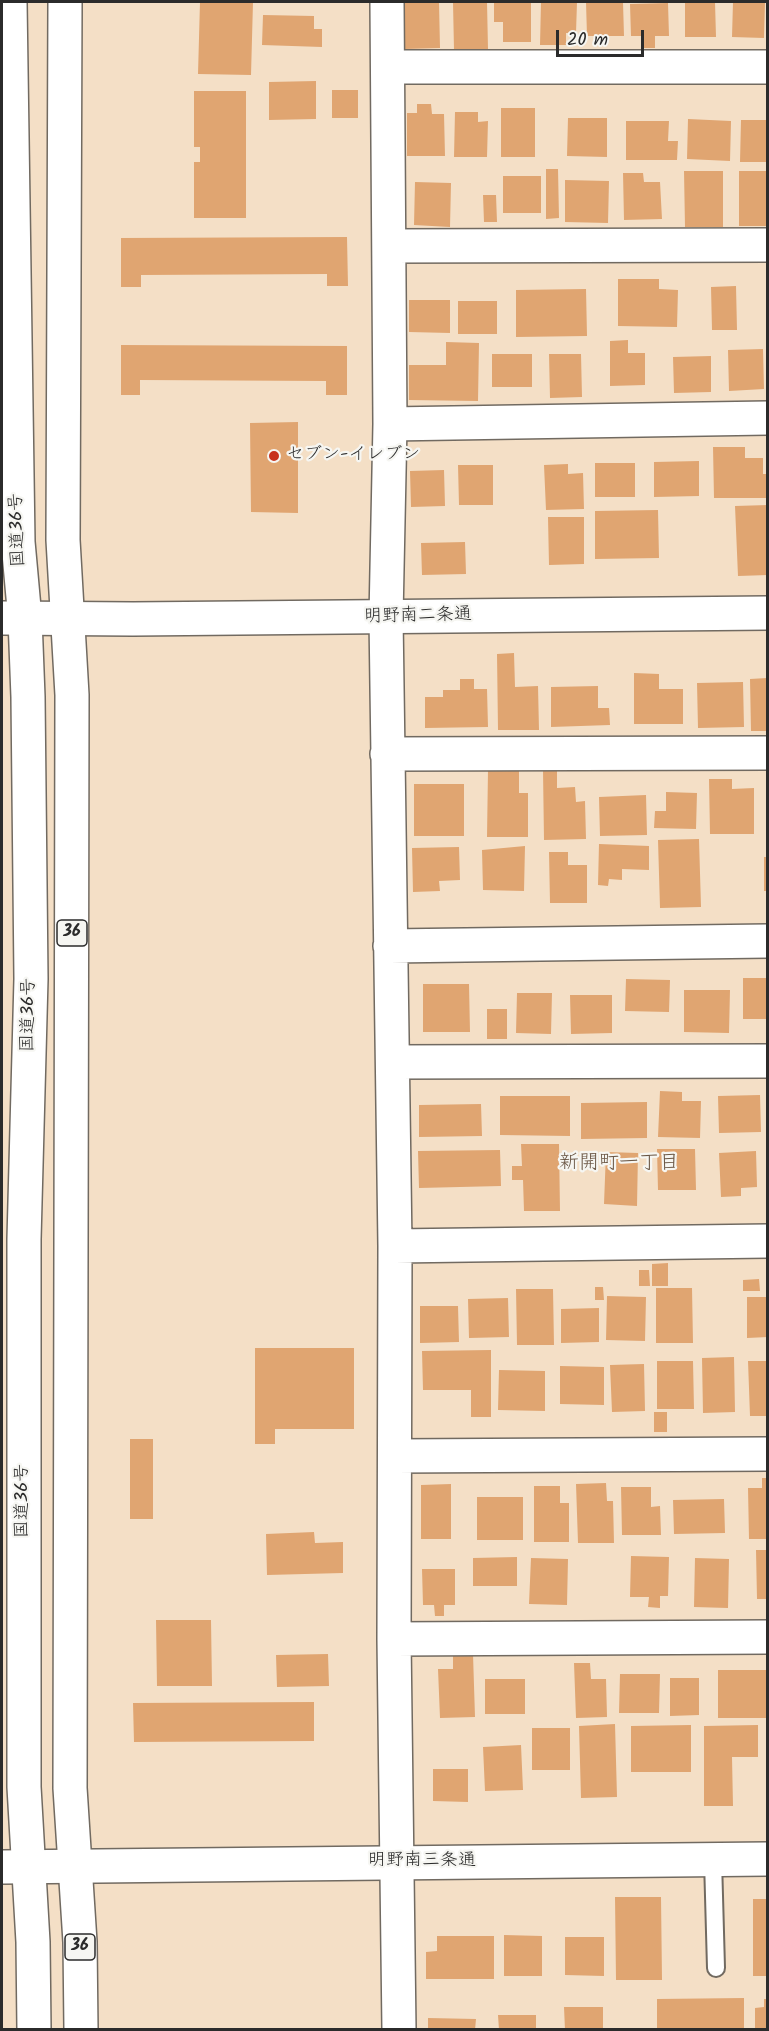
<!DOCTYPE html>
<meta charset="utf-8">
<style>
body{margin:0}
#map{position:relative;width:769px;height:2031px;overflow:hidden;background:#f4dfc6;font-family:Kalam,sans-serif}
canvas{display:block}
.frame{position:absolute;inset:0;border:3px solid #2b2b2b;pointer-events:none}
.scale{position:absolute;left:556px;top:30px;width:88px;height:27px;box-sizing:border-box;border:3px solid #2b2b2b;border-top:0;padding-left:8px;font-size:18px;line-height:21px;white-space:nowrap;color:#2b2b2b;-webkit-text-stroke:4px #f6f6f2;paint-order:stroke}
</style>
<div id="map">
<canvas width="769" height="2031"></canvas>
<div class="frame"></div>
<div class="scale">20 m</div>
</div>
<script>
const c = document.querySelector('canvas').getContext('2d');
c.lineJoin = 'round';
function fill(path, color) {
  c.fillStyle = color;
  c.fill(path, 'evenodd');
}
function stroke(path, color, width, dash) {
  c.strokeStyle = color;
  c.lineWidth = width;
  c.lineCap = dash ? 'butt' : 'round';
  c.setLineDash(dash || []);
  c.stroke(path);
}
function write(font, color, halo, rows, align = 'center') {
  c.font = font + ' Kalam,"Klee One",sans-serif';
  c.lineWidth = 4.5;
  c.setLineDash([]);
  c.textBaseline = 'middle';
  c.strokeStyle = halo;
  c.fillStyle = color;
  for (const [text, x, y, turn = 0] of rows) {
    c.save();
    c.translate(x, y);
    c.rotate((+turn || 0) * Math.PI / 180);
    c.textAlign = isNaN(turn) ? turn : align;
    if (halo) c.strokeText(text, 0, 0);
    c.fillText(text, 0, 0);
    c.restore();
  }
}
const building = new Path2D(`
 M200,2H253L251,75L198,74Z
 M405,2H439L440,48L405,49Z
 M453,2H487L488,49L454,50Z
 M494,2H531V42H503V22H494Z
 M541,2H577L576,33H566V45H540Z
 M586,2H623L624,36H587Z
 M685,2H715L716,37H685Z
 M733,2H765L764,38L732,37Z
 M668,3L669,36H655V48H641V36H631L630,4Z
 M263,15L314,16V29H322V47L262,45Z
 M316,81V119L269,120V82Z
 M332,90H358V118H332Z
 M194,91H246V218H194V162H200V147H194Z
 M417,104H431L432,114H444L445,156H407V113H417Z
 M501,108H535V157H501Z
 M455,112H478V122L488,121L487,157H454Z
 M568,118H607V157L567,156Z
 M688,119L731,121L730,161L687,159Z
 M741,120H768V162H740Z
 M626,121H669L668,141H678L677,160H626Z
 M546,169H558L559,218L546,219Z
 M684,171H723V227H685Z
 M739,171H768V226H739Z
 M623,173H643L644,182H660L662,219L624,220Z
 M503,176H541V213H503Z
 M565,180L609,181L608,223L565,222Z
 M415,182L451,183L450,227L414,225Z
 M483,195H496L497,222H484Z
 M347,237L348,286H327V274L141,275V287H121V238Z
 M618,279H659V289L678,290L677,327L618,326Z
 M736,286L737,330H712L711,287Z
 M586,289L587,336L516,337V290Z
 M409,300H450V333L409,332Z
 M458,301H497V334H458Z
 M628,340V353H645V385L610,386V341Z
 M446,342L479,343L478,401L409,400V365H446Z
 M121,345L347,346V395H326V381L140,380V395H121Z
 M763,349L764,389L729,391L728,350Z
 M492,354H532V387H492Z
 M549,354H581L582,397L550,398Z
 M711,356V392L674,393L673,357Z
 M298,422V513L251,512L250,423Z
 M713,447H745V458H763V474H768V498H714Z
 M699,461V496L654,497V462Z
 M595,463H635V497H595Z
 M568,464V474L583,473L584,509L546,510L544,465Z
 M458,465H493V505H459Z
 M444,470L445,506L411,507L410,471Z
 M768,505V575L738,576L735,506Z
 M658,510L659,558L595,559V511Z
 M548,517H584V564L549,565Z
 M465,542L466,574L422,575L421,543Z
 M514,653L515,687L538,686L539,730H498L497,654Z
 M634,673L659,674V689H683V724H634Z
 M767,678L768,731H751L750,679Z
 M460,679H474V689H487L488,727L425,728V697H443V690H460Z
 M743,682L744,727L698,728L697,683Z
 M598,686V708H609L610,725L551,727V687Z
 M488,770L519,771V793H528V837H487Z
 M543,770H557V788L575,787L576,802L585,801L586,839L544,840Z
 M709,779H732V789L754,788V834H710Z
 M414,784H464V836H414Z
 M666,792L697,793L696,829L654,828L655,811H666Z
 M646,795L647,835L600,836L599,797Z
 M699,839L701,907L660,908L658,840Z
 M599,844L649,846V870L622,869V880L609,879L608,886L598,885Z
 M525,846L524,891L483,890L482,850Z
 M459,847L460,880L439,881L440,891L413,892L412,848Z
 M549,852H568V865H587V903H550Z
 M764,857H768V891H764Z
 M743,978H768V1019H743Z
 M626,979L670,980L669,1012L625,1011Z
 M423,984H469L470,1032H423Z
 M684,990H730L729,1033L684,1032Z
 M517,993H552L551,1034L516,1033Z
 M570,995H612V1033L571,1034Z
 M487,1009H507V1039H487Z
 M660,1091L682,1092V1101H701L700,1138L658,1137Z
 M760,1095L761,1132L719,1133L718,1096Z
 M500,1096H570V1136L500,1135Z
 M647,1102V1138L581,1139V1103Z
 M481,1104L482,1136L419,1137V1105Z
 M521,1144H559L560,1211H524L523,1180H512V1166H522Z
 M657,1149H695L696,1190H658Z
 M500,1150L501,1186L419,1188L418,1151Z
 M756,1151L757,1187L741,1188V1196L721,1197L719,1153Z
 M606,1152L638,1153L637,1206L604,1204Z
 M668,1263V1286H652V1264Z
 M639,1270H649L650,1286H639Z
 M759,1279L760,1291H743V1280Z
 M595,1287H603L604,1300H595Z
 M656,1288H692L693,1343H656Z
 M516,1289H553L554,1345H517Z
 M607,1296L646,1297L645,1341L606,1340Z
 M747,1297H768V1337L747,1338Z
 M508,1298L509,1337L469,1338L468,1299Z
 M420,1306H458L459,1342L420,1343Z
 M599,1308V1342L561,1343V1309Z
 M255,1348H354V1429H275V1444H255Z
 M491,1350V1417H471V1390H423L422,1351Z
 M734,1357L735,1412L703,1413L702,1358Z
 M657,1361H693L694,1409H657Z
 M748,1361H768V1416H750Z
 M644,1364L645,1411L612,1412L610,1365Z
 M560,1366L604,1367V1405L560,1404Z
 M499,1370L545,1371V1411L498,1410Z
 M654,1412H667V1432H654Z
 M130,1439H153V1519H130Z
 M762,1478H768V1539H749L748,1488H762Z
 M606,1483L607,1501H613L614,1543H578L576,1484Z
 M451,1484V1539H421V1485Z
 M534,1486H560V1503H569V1542H534Z
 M621,1487H651V1507L660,1506L661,1535H622Z
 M477,1497H523V1540H477Z
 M724,1499L725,1533L674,1534L673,1500Z
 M314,1532L315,1543L343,1542V1573L267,1575L266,1534Z
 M756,1550H768V1599H757Z
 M631,1556L669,1557L668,1596H660V1608L648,1607L649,1597H630Z
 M517,1557V1586H473V1558Z
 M531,1558L568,1559L567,1605L529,1604Z
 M695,1558L729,1559L728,1608L694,1607Z
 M422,1569H455V1605H444V1616H435L434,1605H423Z
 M156,1620H211L212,1686H157Z
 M328,1654L329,1686L277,1687L276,1655Z
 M453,1654H473L475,1717L440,1718L438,1669H453Z
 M574,1663H590L591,1679H606L607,1717L576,1718Z
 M718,1670H768V1718H718Z
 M620,1674H660L659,1713H619Z
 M670,1678H699V1715L670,1716Z
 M485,1679H525V1714H485Z
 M314,1702V1741L134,1742L133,1703Z
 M615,1724L617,1797L581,1798L579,1726Z
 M691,1725V1772H631V1726Z
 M758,1725V1757H732L733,1806H704V1726Z
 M532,1728H570V1770H532Z
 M521,1745L523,1790L485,1791L483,1747Z
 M433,1769H468V1802L433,1801Z
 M615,1897H661L662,1980H616Z
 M753,1899H768V1976H753Z
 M504,1935L542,1936V1976H504Z
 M437,1936H494V1979H426V1952L437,1951Z
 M565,1937H604V1976L565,1975Z
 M744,1998V2030H657V1999Z
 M764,1999H768V2030H755V2008L764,2007Z
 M564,2007H603V2030H565Z
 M498,2015H536V2030H499Z
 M428,2018L476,2019L475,2030H428Z`);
const service = new Path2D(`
 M713,1860L716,1968`);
const minor = new Path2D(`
 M387,2L390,424L386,617L395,1246L394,1639L399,2030
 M389,67H768
 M389,246L768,245
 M390,424L768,418
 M387,754L768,753
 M390,946L768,941
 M393,1062L768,1061
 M395,1246L768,1241
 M395,1456L768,1454
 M394,1639L768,1637`);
const tertiary = new Path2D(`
 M2,618L133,619L768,613
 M2,1867L768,1859`);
const trunk = new Path2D(`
 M10,2L18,542L25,619L28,697L31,979L24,1239V1787L33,1942L34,2030
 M65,2L63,540L72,695L70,1788L80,1942L81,2030`);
const markers = [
 [274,456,6,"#c8321e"]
];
const shields = [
 [72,933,30],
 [80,1947,30]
];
const shieldNames = [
 ["36",72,933],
 ["36",80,1947]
];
const poiNames = [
 ["セブン-イレブン",286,456]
];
const streetNames = [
 ["国道36号",19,530,-92],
 ["明野南二条通",418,617,-1],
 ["国道36号",30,1015,-89],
 ["国道36号",24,1501,-90],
 ["明野南三条通",422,1862]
];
const neighbourhoodNames = [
 ["新開町一丁目",619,1165]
];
fill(building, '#e0a571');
stroke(service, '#716a61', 20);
stroke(minor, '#716a61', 36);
stroke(tertiary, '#716a61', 36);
stroke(trunk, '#716a61', 36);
stroke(service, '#fff', 16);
stroke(minor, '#fff', 33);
stroke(tertiary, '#fff', 33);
stroke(trunk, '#fff', 33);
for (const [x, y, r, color] of markers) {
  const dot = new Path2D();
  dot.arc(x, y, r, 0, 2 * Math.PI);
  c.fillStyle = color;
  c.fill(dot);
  stroke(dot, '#f6f6f2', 2);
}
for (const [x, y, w] of shields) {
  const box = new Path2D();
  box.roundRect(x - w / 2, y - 13, w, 26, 4.5);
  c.fillStyle = '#f6f6f2';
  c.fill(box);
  stroke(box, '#2b2b2b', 1.5);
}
write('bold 16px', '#2b2b2b', null, shieldNames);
write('18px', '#2b2b2b', '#f6f6f2', poiNames, 'left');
write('18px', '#2b2b2b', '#f6f6f2', streetNames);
write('20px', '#6a5644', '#f6f6f2', neighbourhoodNames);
</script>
